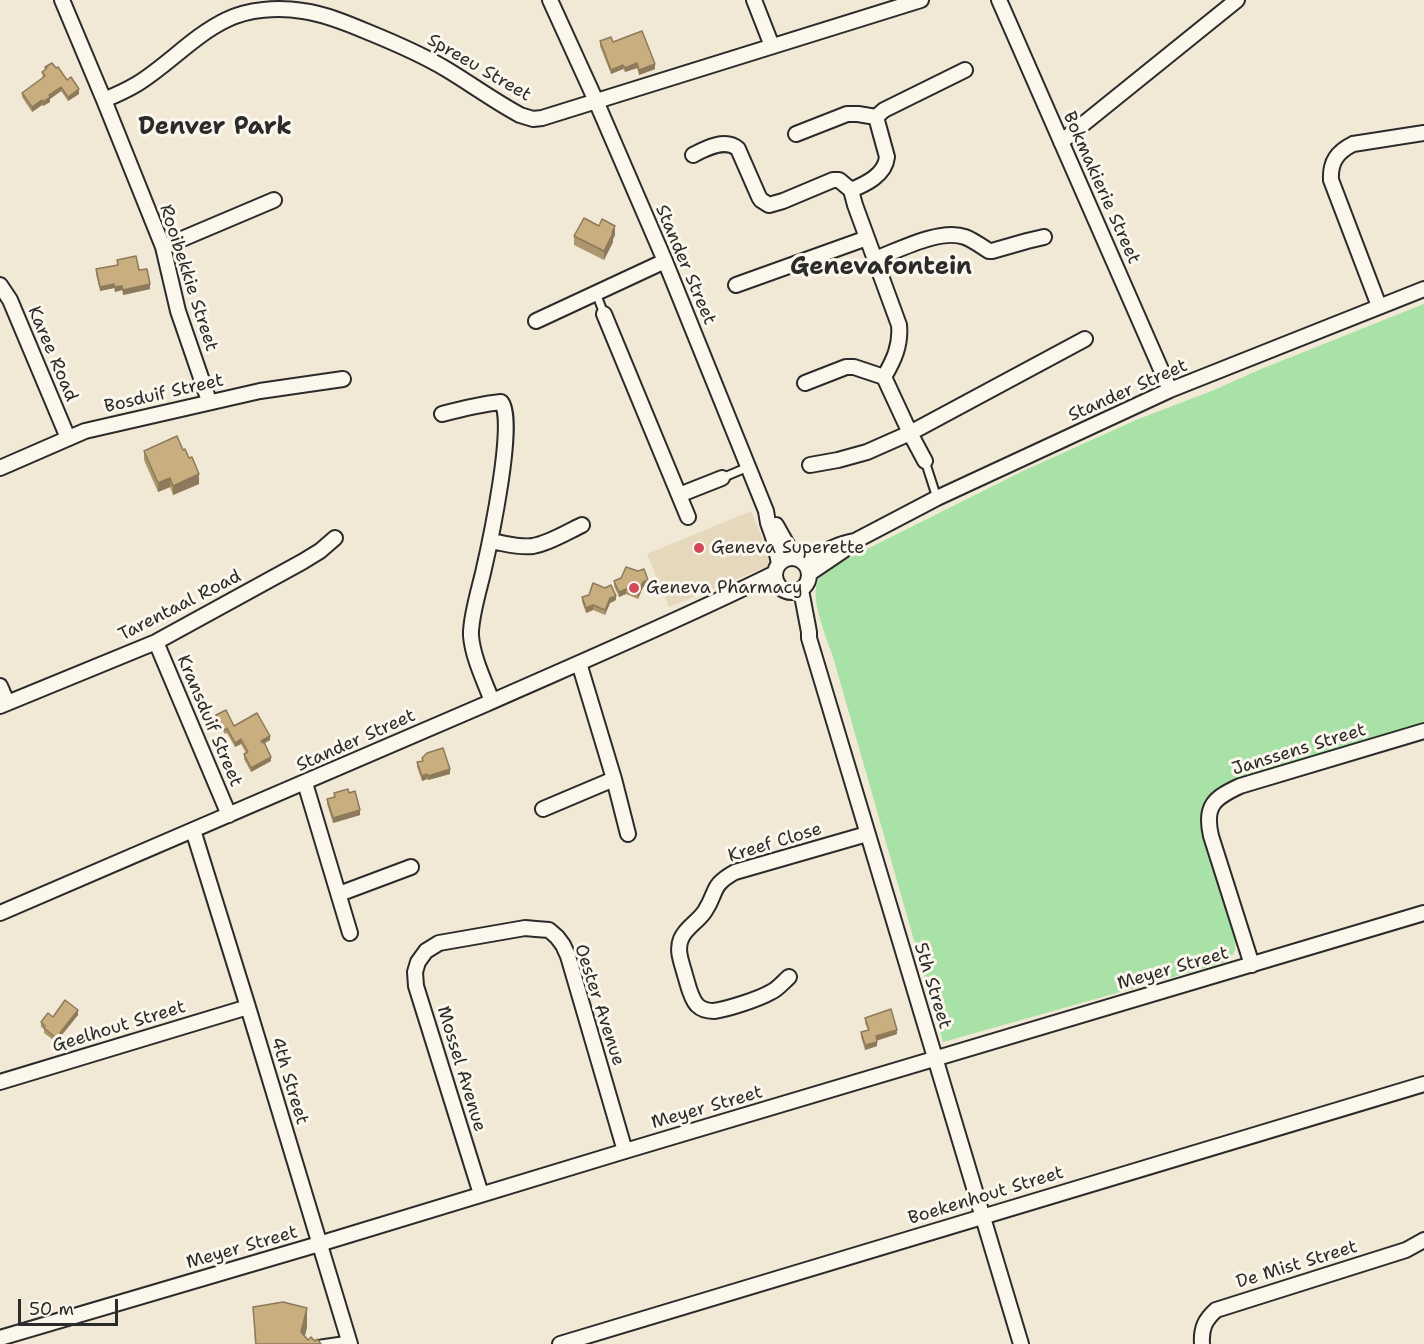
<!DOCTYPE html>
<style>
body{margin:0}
#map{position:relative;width:1424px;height:1344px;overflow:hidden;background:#f1e9d6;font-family:"Shantell Sans",sans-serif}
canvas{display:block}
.scale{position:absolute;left:18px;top:1299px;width:100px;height:27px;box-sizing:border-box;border:3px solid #2b2b2b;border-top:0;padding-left:8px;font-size:18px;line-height:21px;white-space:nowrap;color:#2b2b2b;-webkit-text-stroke:4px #fbf7ec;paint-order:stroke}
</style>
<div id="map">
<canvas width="1424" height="1344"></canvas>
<div class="scale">50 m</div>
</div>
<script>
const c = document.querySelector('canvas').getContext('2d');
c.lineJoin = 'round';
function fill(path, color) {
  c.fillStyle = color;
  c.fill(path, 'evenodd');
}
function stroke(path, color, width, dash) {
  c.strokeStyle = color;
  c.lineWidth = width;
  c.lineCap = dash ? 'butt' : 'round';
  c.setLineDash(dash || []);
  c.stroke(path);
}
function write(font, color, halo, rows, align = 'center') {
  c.font = font + ' "Shantell Sans",sans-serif';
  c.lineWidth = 6;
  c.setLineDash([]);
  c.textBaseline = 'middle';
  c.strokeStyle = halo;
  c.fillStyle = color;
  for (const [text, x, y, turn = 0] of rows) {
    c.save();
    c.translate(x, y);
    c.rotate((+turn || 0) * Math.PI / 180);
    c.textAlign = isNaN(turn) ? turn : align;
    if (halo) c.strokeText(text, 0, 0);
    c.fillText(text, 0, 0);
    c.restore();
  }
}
const built = new Path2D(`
 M751,511L773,564L669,607L647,554Z`);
const green = new Path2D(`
 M1424,304V725L1224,785C1210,794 1203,804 1201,820L1235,936C1236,950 1236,955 1223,963L943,1042L833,657C827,638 808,596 819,579C822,574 829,570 833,566L1023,471L1136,420L1214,390L1261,369Z`);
const service = new Path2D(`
 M596,293L604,314
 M925,461L937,498
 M722,478L748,467
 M321,1344L349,1340`);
const minor = new Path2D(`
 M62,0L104,100L163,247L178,311L209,401
 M550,0L596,101L665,261L766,511L768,523L773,537L779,563
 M754,0L772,46
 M999,0L1170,390
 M104,100C116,95 127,90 137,84C168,65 193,36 226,20C248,9 278,7 303,11C325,14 347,23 368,32C395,43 421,54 446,69C471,84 494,101 520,115L533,119L542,118L921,0
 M796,134L847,114H858L876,117
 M1061,142L1237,0
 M693,155C706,148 726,138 738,149L759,197L761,200L769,205L783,201L833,180H839L851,190
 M163,247L274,200
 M875,259C899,250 941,228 965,237C973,240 981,246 989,251H992L1027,241L1044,237
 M0,285L10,300L68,438
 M736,285L867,238
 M1379,306L1331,180C1330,162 1337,152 1353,144L1424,133
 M604,314L688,517
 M536,321L665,261
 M805,383L846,367H854L884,377
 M442,414C461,409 481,404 501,402C517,419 489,547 483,573C479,590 470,619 471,636C473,658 484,680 492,701
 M925,461L910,433L884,377C894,360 901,345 899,325L855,205L851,190C866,184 885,175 887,157L876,117L884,110L965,70
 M810,465L838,460L867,452L910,433L1085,339
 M0,468L85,431L260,391L343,379
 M679,495L722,478
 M776,525L794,557
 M490,541C504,543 519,548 533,546C550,543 567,532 582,525
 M775 575a17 17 0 1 1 34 0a17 17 0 1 1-34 0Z
 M804,562C820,554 837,544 855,541L937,498L1170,390L1424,289
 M810,573L844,550
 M801,590L809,632V638L1021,1344
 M156,642L229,815
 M579,663L614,779L628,834
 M0,686L7,702
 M0,706L156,642L302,562L320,551L335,538
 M305,783L350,933
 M543,809L614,779
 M193,830L248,1007L350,1344
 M339,894L411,867
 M0,913C162,843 325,774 486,704C583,661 680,620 775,573
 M1252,965L1211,836C1204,806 1214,798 1240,786L1424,731
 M789,977C783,982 778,989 771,992C759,999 728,1009 714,1011C708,1011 701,1009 697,1005C690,997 688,984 685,975C682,963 676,951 681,939C686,927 698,922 705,911C718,891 710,886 735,872L867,834
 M0,1082L248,1007
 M481,1194L416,986L415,972L418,962L426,951L439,943L525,928L536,929L549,930L557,937L563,945L568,956L625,1151
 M0,1338L319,1244L625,1151L1424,913
 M560,1344L1424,1084
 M1202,1344C1201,1328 1205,1320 1216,1310L1406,1250L1424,1240`);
const wall = new Path2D(`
 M600,41L613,42L655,69L639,75L637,68L625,72L623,69L611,74L600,46Z
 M45,67L56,68L79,94L68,101L61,91L50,99V102L43,106L42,105L32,112L22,97V93L43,78L42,72L45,69Z
 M615,235L613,239V242L604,260L574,245V236Z
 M117,260L139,270L150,289L123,295L122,290L115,292L114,288L100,291L96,274V269L117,265Z
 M183,450L189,458L199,484L173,495L170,487L158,492L144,460V451Z
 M614,581L648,584L643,587L638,599L626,594L619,597L614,586Z
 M582,597L616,600L610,603L605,615L593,610L586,613L582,602Z
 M216,715L234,726L270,740L265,743L271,761L251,772L244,759V754L246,753L241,744L235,747L227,733L225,734L216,720Z
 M422,758L450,774L428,780L427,779L422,781L417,767V762L422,761Z
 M334,793H349L360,815L333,823L327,804V799L334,797Z
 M78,1015L56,1042L44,1033V1029L41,1027V1022L53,1017Z
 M865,1018L897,1034L877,1040V1046L865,1050L861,1037V1032L868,1030L865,1023Z
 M253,1307L307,1327L305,1336L308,1340L315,1341L321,1344H255Z`);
const shadedWall = new Path2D(`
 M637,63V68L625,72V68Z
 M655,64V69L639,75V70Z
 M623,65V69L611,74V70Z
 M61,87V91L50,99V102L43,106V102L49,95Z
 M79,89V94L68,101V97Z
 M42,100V105L32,112V107Z
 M615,226V235L613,239V242L604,260V251Z
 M114,284V288L100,291V287Z
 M150,284V289L123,295V290Z
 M122,286V290L115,292V287Z
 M199,474V484L173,495V486Z
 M170,478V487L158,492V483Z
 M648,580V584L643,587L638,599V594L643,582Z
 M626,589V594L619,597V592Z
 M616,596V600L610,603L605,615V610L610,598Z
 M593,605V610L586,613V608Z
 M270,736V740L261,745V741Z
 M241,739V744L235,747V743Z
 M271,757V761L251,772V768Z
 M450,769V774L428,780V776Z
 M427,774V779L422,781V776Z
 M360,810V815L333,823V818Z
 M78,1010V1015L56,1042V1038Z
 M897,1030V1034L876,1041V1036Z
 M877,1042V1046L865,1050V1045Z
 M307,1308V1327L303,1344L301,1332Z`);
const building = new Path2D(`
 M642,31L655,64L639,70L637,63L625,68L623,65L611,70L600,41L611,37L613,42Z
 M52,63L56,68L58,67L67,80L71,77L79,89L68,97L61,87L49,95L50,97L43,102L42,100L32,107L22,93L45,76L42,72L47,68L45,67Z
 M584,218L599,226L602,219L615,226L612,232L613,233L604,251L574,236Z
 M136,256L139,270L147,269L150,284L123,290L122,286L115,287L114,284L100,287L96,269L118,265L117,260Z
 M177,436L183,450L185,449L189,458L192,457L199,474L173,486L170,478L158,483L144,451Z
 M626,567L638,571L644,569L648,580L643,582L638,594L626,589L619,592L614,581L621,578Z
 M593,583L605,588L611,585L616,596L610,598L605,610L593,605L586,608L582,597L589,595Z
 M226,710L234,726L257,713L270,736L261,741L263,743L264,742L271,757L251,768L244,754L248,752L241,739L235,743L227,728L225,730L216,715Z
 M443,748L450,769L428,776L427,774L422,776L417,762L423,761L422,758L427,753Z
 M348,789L349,793L355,791L360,810L333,818L327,799L335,797L334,793Z
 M65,1000L78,1010L56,1038L44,1028L45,1026L41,1022L48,1013L53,1017Z
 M891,1009L897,1030L876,1036L877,1042L865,1045L861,1032L869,1030L865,1018Z
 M283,1302L307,1308L301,1332L308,1340L311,1337L315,1341L317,1339L321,1344H256L253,1307Z`);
const markers = [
 [699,548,6,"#d1495b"],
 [634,588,6,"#d1495b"]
];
const streetNames = [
 ["Spreeu Street",479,68,30],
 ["Bokmakierie Street",1101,188,66],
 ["Stander Street",685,265,67],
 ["Rooibekkie Street",188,278,72],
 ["Karee Road",52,354,67],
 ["Stander Street",1128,391,-24],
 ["Bosduif Street",164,394,-13],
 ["Tarentaal Road",180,606,-27],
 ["Kransduif Street",209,721,67],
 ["Stander Street",356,741,-24],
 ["Janssens Street",1299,750,-17],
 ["Kreef Close",775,843,-17],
 ["Meyer Street",1173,969,-16],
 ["5th Street",932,986,73],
 ["Oester Avenue",599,1005,72],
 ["Geelhout Street",119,1027,-17],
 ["Mossel Avenue",461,1069,73],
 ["4th Street",289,1081,73],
 ["Meyer Street",707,1108,-16],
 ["Boekenhout Street",986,1196,-17],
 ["Meyer Street",242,1248,-16],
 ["De Mist Street",1297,1265,-17]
];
const poiNames = [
 ["Geneva Superette",711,548],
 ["Geneva Pharmacy",646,588]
];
const districtNames = [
 ["Denver Park",215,128],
 ["Genevafontein",881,268]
];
fill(built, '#e5d8bc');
fill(green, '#a8e2a7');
stroke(service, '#2b2b2b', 11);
stroke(minor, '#2b2b2b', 18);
stroke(service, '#fbf7ec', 7);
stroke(minor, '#fbf7ec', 14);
fill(wall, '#ad966e');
fill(shadedWall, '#8d7a5a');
fill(building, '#c9af80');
stroke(building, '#8d7a5a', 1.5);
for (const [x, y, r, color] of markers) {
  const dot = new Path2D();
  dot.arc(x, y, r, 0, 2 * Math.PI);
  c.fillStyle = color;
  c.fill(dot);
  stroke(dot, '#fbf7ec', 2);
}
write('18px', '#2b2b2b', '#fbf7ec', streetNames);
write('18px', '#2b2b2b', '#fbf7ec', poiNames, 'left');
write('bold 24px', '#2b2b2b', '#fbf7ec', districtNames);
</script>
